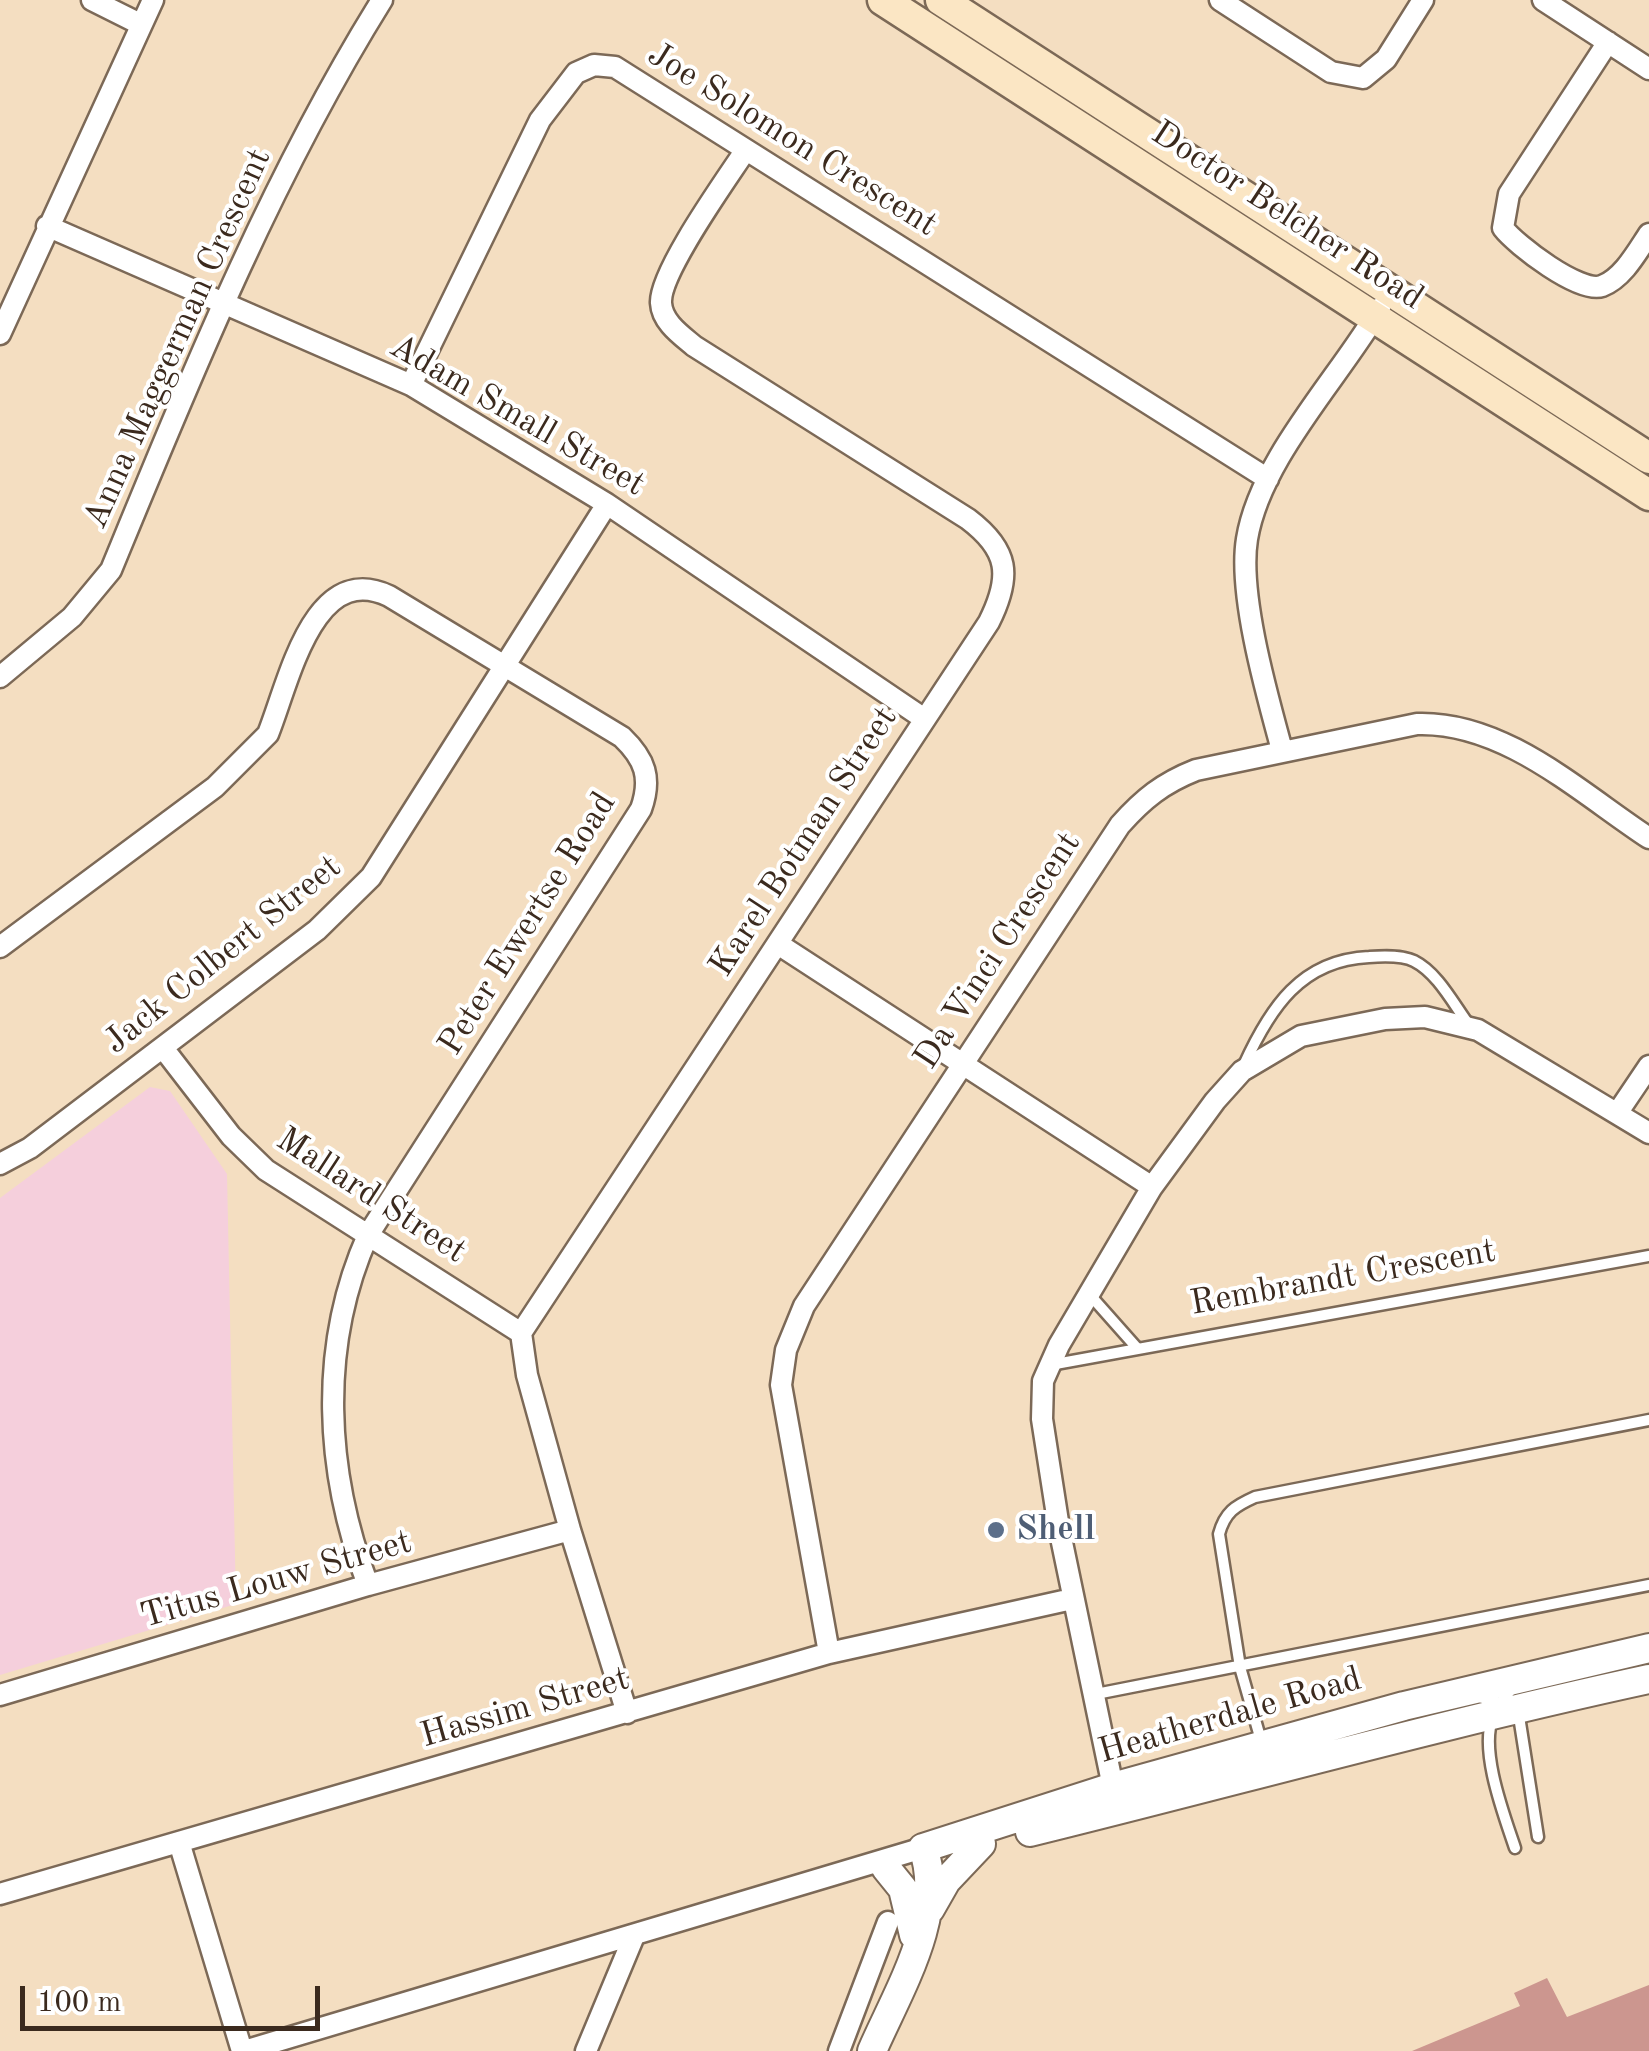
<!DOCTYPE html>
<style>
body{margin:0}
#map{position:relative;width:1649px;height:2051px;overflow:hidden;background:#f4dec1;font-family:"Old Standard TT",serif}
canvas{display:block}
.scale{position:absolute;left:20px;top:1986px;width:300px;height:45px;box-sizing:border-box;border:5px solid #3b2a1e;border-top:0;padding-left:12px;font-size:30px;line-height:35px;white-space:nowrap;color:#3b2a1e;-webkit-text-stroke:8px #fff;paint-order:stroke}
</style>
<div id="map">
<canvas width="1649" height="2051"></canvas>
<div class="scale">100 m</div>
</div>
<script>
const c = document.querySelector('canvas').getContext('2d');
c.lineJoin = 'round';
function fill(path, color) {
  c.fillStyle = color;
  c.fill(path, 'evenodd');
}
function stroke(path, color, width, dash) {
  c.strokeStyle = color;
  c.lineWidth = width;
  c.lineCap = dash ? 'butt' : 'round';
  c.setLineDash(dash || []);
  c.stroke(path);
}
function write(font, color, halo, rows, align = 'center') {
  c.font = font + ' "Old Standard TT",serif';
  c.lineWidth = 8;
  c.setLineDash([]);
  c.textBaseline = 'middle';
  c.strokeStyle = halo;
  c.fillStyle = color;
  for (const [text, x, y, turn = 0] of rows) {
    c.save();
    c.translate(x, y);
    c.rotate((+turn || 0) * Math.PI / 180);
    c.textAlign = isNaN(turn) ? turn : align;
    if (halo) c.strokeText(text, 0, 0);
    c.fillText(text, 0, 0);
    c.restore();
  }
}
const built = new Path2D(`
 M150,1087L170,1091L227,1174L236,1604L0,1675V1198Z`);
const building = new Path2D(`
 M1547,1978L1567,2017L1649,1985V2051H1412L1520,2006L1514,1993Z`);
const service = new Path2D(`
 M1244,1065C1270,1008 1301,960 1369,957C1383,956 1402,955 1414,961C1438,973 1454,1005 1469,1025
 M1090,1295L1137,1348
 M1050,1365L1649,1256
 M1091,1695L1649,1585
 M1480,1697L1518,1710L1538,1837
 M1262,1744L1240,1667L1219,1534C1225,1512 1235,1506 1255,1497L1649,1420
 M1515,1848C1504,1815 1479,1750 1493,1717C1498,1705 1508,1694 1515,1684`);
const minor = new Path2D(`
 M92,0L140,24
 M1220,0L1331,72L1363,78L1386,59L1423,0
 M1543,0L1649,69
 M1608,42L1509,194L1503,228C1516,245 1580,294 1602,286C1623,278 1637,252 1649,234
 M47,226L411,385L607,504L923,718
 M0,334L153,0
 M411,385L540,120L576,73L594,65L615,67L1268,479
 M0,677L72,617L111,570C191,376 271,178 382,0
 M1282,750C1267,695 1238,594 1247,539C1260,459 1339,378 1380,308
 M778,944L1152,1187
 M0,947L215,787L268,734C289,682 313,560 389,596L622,737C645,759 652,778 641,809L368,1235C318,1347 325,1472 368,1585
 M163,1048L231,1136L266,1170L521,1333
 M1618,1112L1649,1066
 M0,1164L30,1148L317,930L371,877L607,504
 M829,1653L781,1385L786,1350L804,1306L1120,825C1143,799 1163,783 1196,770L1417,724C1504,721 1579,792 1649,838
 M0,1695L368,1585L570,1530
 M627,1713L570,1530L527,1375L521,1333L989,622C1012,576 1009,550 968,519L694,346C681,335 662,322 661,303C659,273 726,180 745,151
 M1110,1798L1113,1787L1059,1528L1042,1419L1043,1381L1059,1345L1152,1187L1215,1101L1242,1071L1301,1036L1385,1019L1425,1017L1478,1030L1649,1133
 M179,1842L242,2051
 M0,1894L829,1653L1072,1599
 M244,2051L923,1848
 M586,2051L634,1936
 M839,2051L888,1922`);
const tertiary = new Path2D(`
 M1030,1832C1237,1781 1441,1724 1649,1679
 M886,1868L903,1889L914,1935
 M930,1909L946,1881L981,1844
 M872,2051C897,1993 947,1913 923,1848L1113,1787L1404,1706L1649,1648`);
const secondary = new Path2D(`
 M883,0L1649,495
 M941,0L1649,458`);
const markers = [
 [996,1530,10,"#5c6f8a"]
];
const streetNames = [
 ["Joe Solomon Crescent",792,140,32],
 ["Doctor Belcher Road",1287,216,33],
 ["Anna Maggerman Crescent",178,339,-66],
 ["Adam Small Street",517,416,30],
 ["Karel Botman Street",804,842,-57],
 ["Peter Ewertse Road",528,924,-58],
 ["Da Vinci Crescent",998,951,-57],
 ["Jack Colbert Street",223,955,-39],
 ["Mallard Street",371,1196,33],
 ["Rembrandt Crescent",1343,1278,-10],
 ["Titus Louw Street",276,1580,-16],
 ["Hassim Street",525,1708,-16],
 ["Heatherdale Road",1230,1716,-16]
];
const serviceNames = [
 ["Shell",1016,1530]
];
fill(built, '#f5cfdc');
fill(building, '#cc968f');
stroke(service, '#7c6957', 15);
stroke(minor, '#7c6957', 25);
stroke(tertiary, '#7c6957', 32);
stroke(secondary, '#7c6957', 35);
stroke(service, '#fff', 10);
stroke(minor, '#fff', 20);
stroke(tertiary, '#fff', 28);
stroke(secondary, '#fbe6c4', 30);
for (const [x, y, r, color] of markers) {
  const dot = new Path2D();
  dot.arc(x, y, r, 0, 2 * Math.PI);
  c.fillStyle = color;
  c.fill(dot);
  stroke(dot, '#fff', 4);
}
write('35px', '#3b2a1e', '#fff', streetNames);
write('bold 35px', '#4e5e75', '#fff', serviceNames, 'left');
</script>
